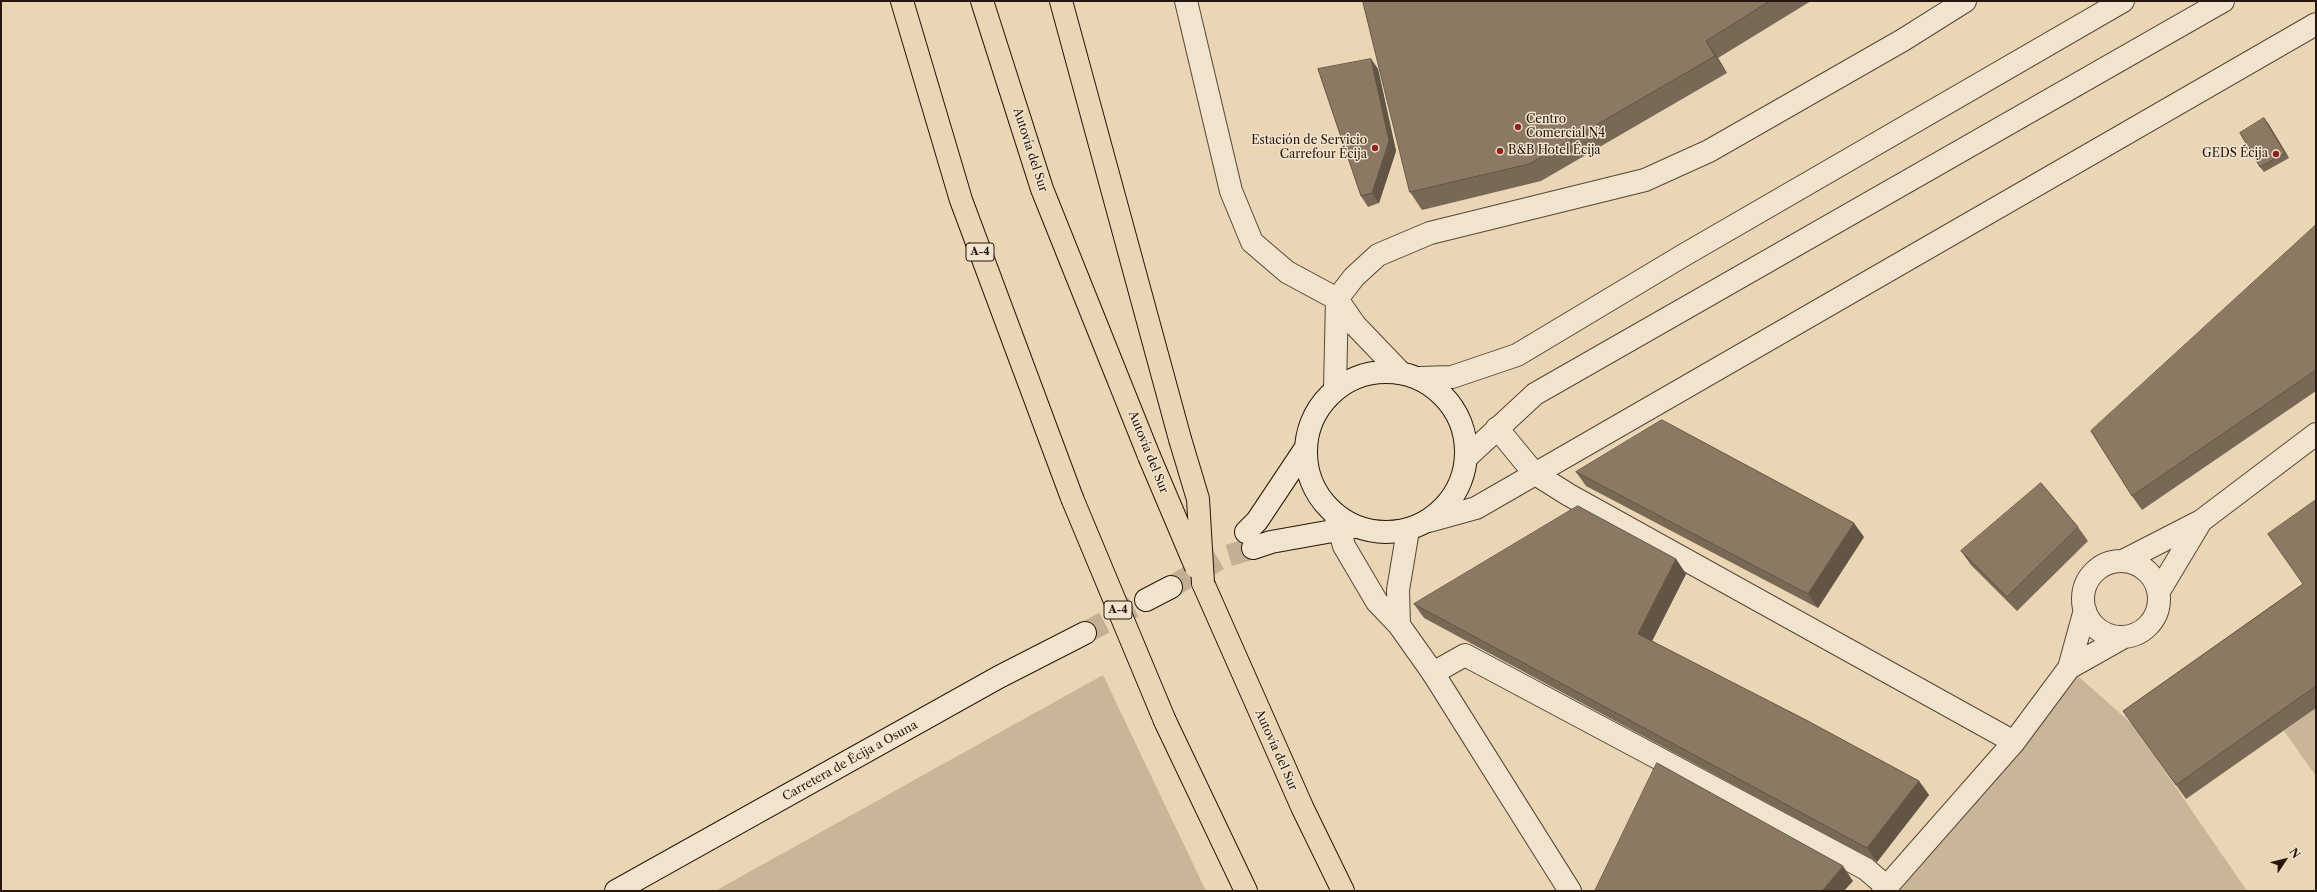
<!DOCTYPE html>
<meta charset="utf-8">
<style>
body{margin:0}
#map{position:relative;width:2317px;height:892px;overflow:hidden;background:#ead5b4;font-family:"Libre Caslon Text",serif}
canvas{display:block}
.frame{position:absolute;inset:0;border:2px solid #26160d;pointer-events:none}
.north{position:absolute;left:2265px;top:840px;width:40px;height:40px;-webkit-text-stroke:3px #f1e4ce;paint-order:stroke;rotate:55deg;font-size:11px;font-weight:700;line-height:16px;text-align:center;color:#26160d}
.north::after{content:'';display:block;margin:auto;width:14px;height:18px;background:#26160d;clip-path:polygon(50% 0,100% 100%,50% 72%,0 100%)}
</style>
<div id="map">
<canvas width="2317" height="892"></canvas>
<div class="frame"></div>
<div class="north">N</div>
</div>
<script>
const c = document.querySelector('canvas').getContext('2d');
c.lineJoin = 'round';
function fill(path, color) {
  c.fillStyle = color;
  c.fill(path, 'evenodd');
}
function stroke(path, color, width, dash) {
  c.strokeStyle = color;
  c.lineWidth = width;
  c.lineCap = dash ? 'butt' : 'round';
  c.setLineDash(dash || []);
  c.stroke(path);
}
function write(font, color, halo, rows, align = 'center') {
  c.font = font + ' "Libre Caslon Text",serif';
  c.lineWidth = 3;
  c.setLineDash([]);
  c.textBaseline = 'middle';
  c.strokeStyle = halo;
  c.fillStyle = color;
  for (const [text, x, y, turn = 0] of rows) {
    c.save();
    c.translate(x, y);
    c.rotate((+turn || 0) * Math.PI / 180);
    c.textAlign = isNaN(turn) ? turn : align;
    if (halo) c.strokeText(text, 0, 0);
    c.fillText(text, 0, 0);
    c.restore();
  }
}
const green = new Path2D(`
 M2069,668L2133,725L2247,891H1883Z
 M1103,675L1206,891H715Z
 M2316,708V776L2284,731Z`);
const secondaryTunnel = new Path2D(`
 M1171,587L1221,558L1253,548
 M1085,633L1146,600`);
const service = new Path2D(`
 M1186,1L1231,191L1252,242L1287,272L1337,299L1355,325L1401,373
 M1335,389L1337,299L1354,277L1378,255L1430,233L1645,180L1709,151L1903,40L1965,1`);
const minor = new Path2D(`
 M1497,428L1534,473L1569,495L2014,742
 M1429,521L1476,508L2316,24
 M2123,561L2201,521L2316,434
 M2083 599a38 38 0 1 1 76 0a38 38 0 1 1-76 0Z
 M2159,591L2201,521
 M2069,668L2085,610
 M1433,673L1465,655L1866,869L1887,887
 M1883,891L2014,742L2069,668L2124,637`);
const tertiary = new Path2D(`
 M1419,378L1452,377L1517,355L1684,255L2123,1
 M1467,457L1535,394L2223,1
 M1335,514L1344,546L1377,602L1399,625L1433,673L1570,891
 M1399,625L1398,590L1408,530`);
const secondary = new Path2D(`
 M1306 452a80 80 0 1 1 160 0a80 80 0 1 1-160 0Z
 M1246,532L1257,521L1305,449
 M1253,548L1271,542L1355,527
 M1146,600L1171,587
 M616,891L999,677L1085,633`);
const motorway = new Path2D(`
 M902,1L961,200L1072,498
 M982,1L1042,189L1149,456
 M1061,1L1180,439
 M1203,583L1303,809L1343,891
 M1165,721L1246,891`);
const motorwayBridge = new Path2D(`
 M1180,439L1198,499L1203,583
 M1149,456L1196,567
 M1072,498L1165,721`);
const wall = new Path2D(`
 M1363,1H1811L1718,58L1727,73L1541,181L1422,210L1410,192Z
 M1371,59L1378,69L1396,151L1379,203L1368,207L1361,196Z
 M2268,123L2289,158L2264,172L2260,167Z
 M2316,225V391L2142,510L2132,496Z
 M1576,472L1864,537L1818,608L1586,486Z
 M2316,500V708L2186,799L2123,711L2303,584Z
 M2078,527L2088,541L2017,611L1971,565L1961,551Z
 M1676,559L1686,574L1652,641L1919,781L1929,795L1877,862L1424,618L1414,604Z`);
const shadedWall = new Path2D(`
 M1706,41L1718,58L1727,73L1715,56Z
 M1371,59L1378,69L1396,151L1379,203L1372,193Z
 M2264,118L2268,123L2289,158L2285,153Z
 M1854,523L1864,537L1818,608L1808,594Z
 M1676,559L1686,574L1648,649L1638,634Z
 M1919,781L1929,795L1877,862L1867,848Z
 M1843,866L1853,881L1844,891H1822Z`);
const building = new Path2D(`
 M1363,1H1770L1706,41L1715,56L1529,164L1410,192Z
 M1371,59L1389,141L1372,193L1361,196L1318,69Z
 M2264,118L2285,153L2260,167L2240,133Z
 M2316,225V370L2132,496L2091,431Z
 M1662,420L1854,523L1808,594L1576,472Z
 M2041,483L2078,527L2007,597L1961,551Z
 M2316,500V686L2176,785L2123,711L2303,584L2268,534Z
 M1578,506L1676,559L1638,634L1806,720L1919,781L1867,848L1414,604Z
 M1657,763L1843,866L1822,891H1595Z`);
const markers = [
 [1518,127,4,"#8f2418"],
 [1375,148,4,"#8f2418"],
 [1500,151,4,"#8f2418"],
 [2276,154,4,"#8f2418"]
];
const shields = [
 [980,252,28],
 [1118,610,28]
];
const shieldNames = [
 ["A-4",980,252],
 ["A-4",1118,610]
];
const poiNames = [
 ["Centro",1526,120],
 ["Comercial N4",1526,134],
 ["Estación de Servicio",1367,141,"right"],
 ["Carrefour Écija",1367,155,"right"],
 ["B&B Hotel Écija",1508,151],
 ["GEDS Écija",2268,154,"right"]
];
const streetNames = [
 ["Autovía del Sur",1030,150,72],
 ["Autovía del Sur",1148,452,68],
 ["Autovía del Sur",1276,750,66],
 ["Carretera de Écija a Osuna",850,761,-29]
];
fill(green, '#c9b598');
stroke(secondaryTunnel, '#c3af93', 22, [22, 11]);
stroke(service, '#574637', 24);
stroke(minor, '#574637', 24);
stroke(tertiary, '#574637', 24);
stroke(secondary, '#26160d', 24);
stroke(motorway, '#26160d', 24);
stroke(service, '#f1e4ce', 22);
stroke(minor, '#f1e4ce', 22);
stroke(tertiary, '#f1e4ce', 22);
stroke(secondary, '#f1e4ce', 22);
stroke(motorway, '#ead5b4', 22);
stroke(motorwayBridge, '#26160d', 24, []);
stroke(motorwayBridge, '#ead5b4', 22);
fill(wall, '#786856');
fill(shadedWall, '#625546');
fill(building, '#8c7964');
stroke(building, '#625546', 1);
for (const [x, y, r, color] of markers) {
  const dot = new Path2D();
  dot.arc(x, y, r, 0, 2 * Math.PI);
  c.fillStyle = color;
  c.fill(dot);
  stroke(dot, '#f1e4ce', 1.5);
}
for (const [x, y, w] of shields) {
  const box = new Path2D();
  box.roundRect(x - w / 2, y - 9, w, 18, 3);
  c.fillStyle = '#f1e4ce';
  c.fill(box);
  stroke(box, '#26160d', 1);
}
write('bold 11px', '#26160d', null, shieldNames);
write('12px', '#26160d', '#f1e4ce', poiNames, 'left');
write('12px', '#26160d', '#f1e4ce', streetNames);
</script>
